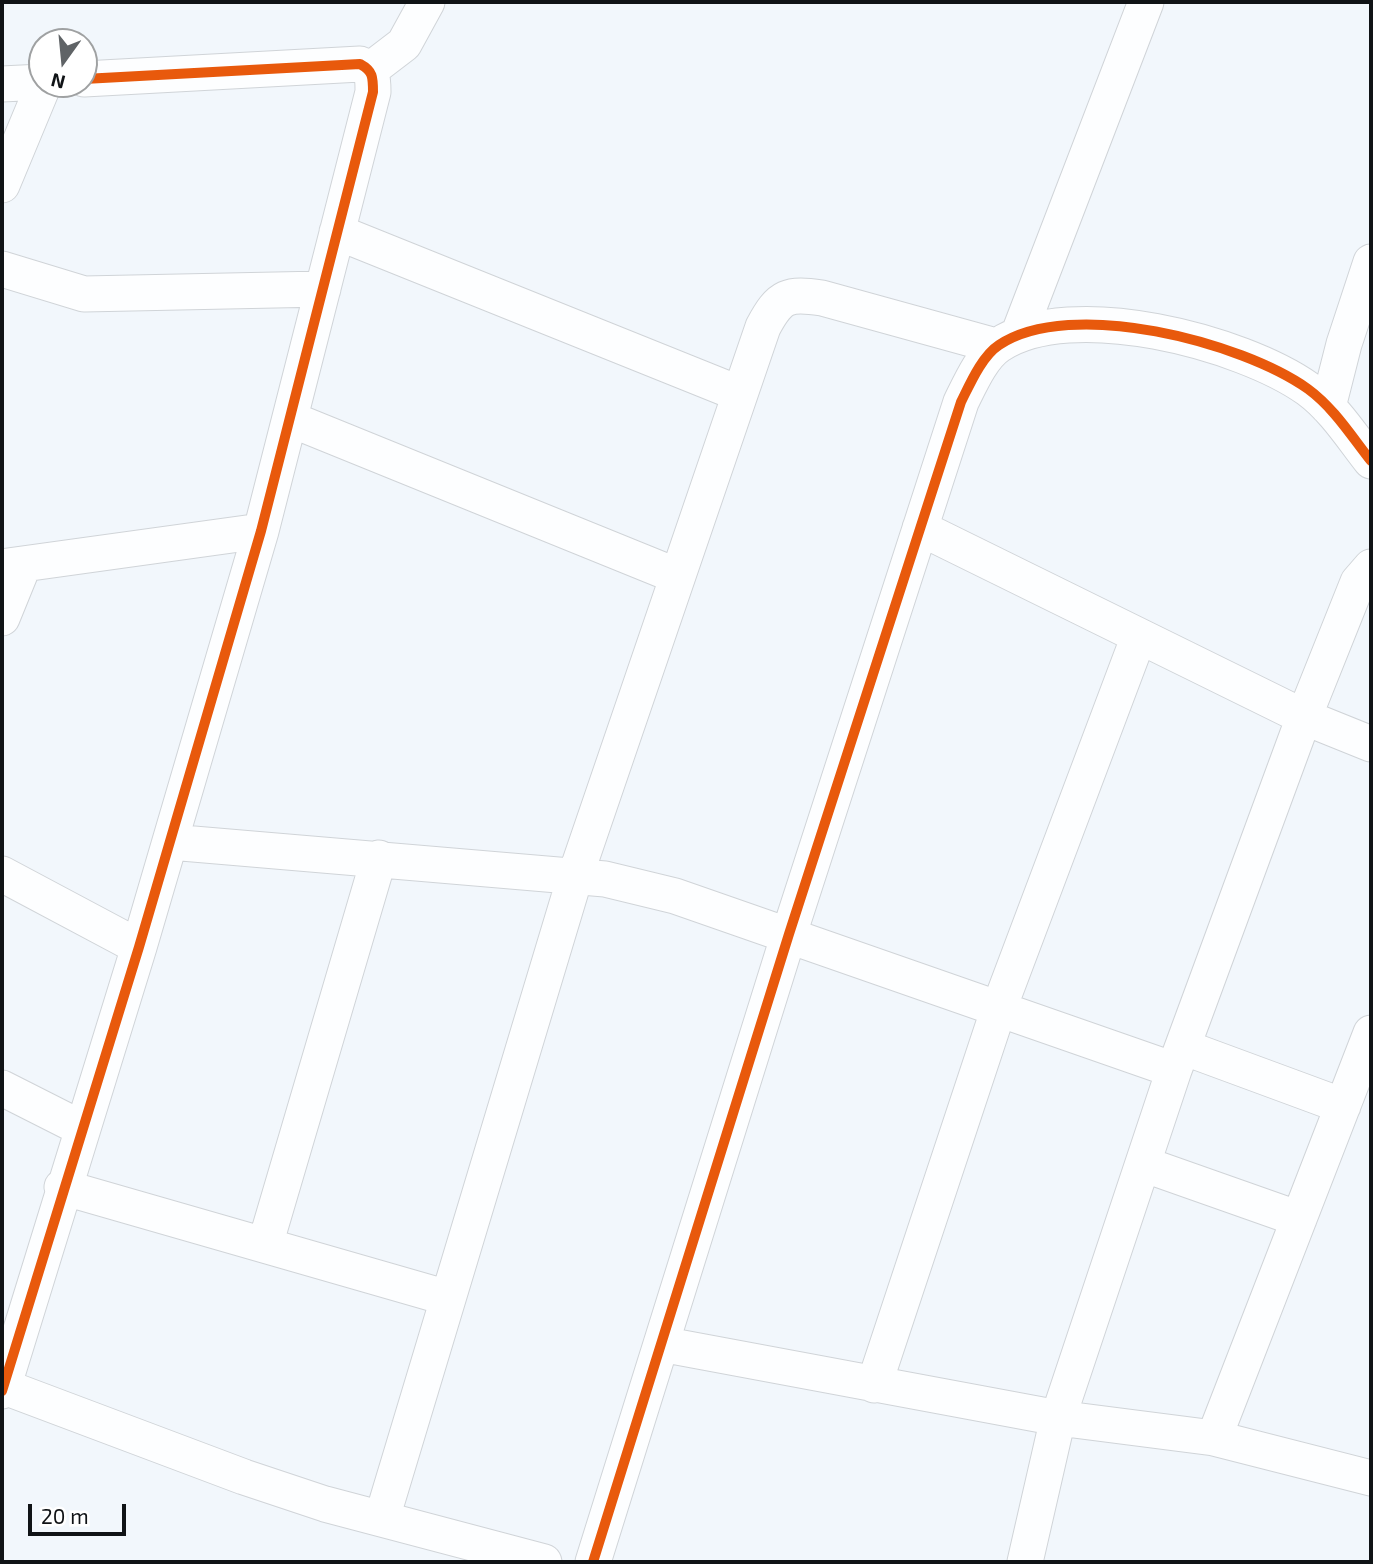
<!DOCTYPE html>
<style>
body{margin:0}
#map{position:relative;width:1373px;height:1564px;overflow:hidden;background:#f2f7fc;font-family:"Exo 2",sans-serif}
canvas{display:block}
.frame{position:absolute;inset:0;border:4px solid #101316;pointer-events:none}
.north{position:absolute;left:28px;top:28px;width:70px;height:70px;box-sizing:border-box;background:#fff;border:2px solid #9fa1a2;border-radius:50%;rotate:195deg;font-size:19px;font-weight:700;line-height:28px;text-align:center;color:#101316}
.north::after{content:'';display:block;margin:auto;width:24px;height:32px;background:#5f6366;clip-path:polygon(50% 0,100% 100%,50% 72%,0 100%)}
.scale{position:absolute;left:28px;top:1504px;width:98px;height:32px;box-sizing:border-box;border:4px solid #101316;border-top:0;padding-left:9px;font-size:21px;line-height:24px;white-space:nowrap;color:#101316;-webkit-text-stroke:5px #fff;paint-order:stroke}
</style>
<div id="map">
<canvas width="1373" height="1564"></canvas>
<div class="frame"></div>
<div class="north">N</div>
<div class="scale">20 m</div>
</div>
<script>
const c = document.querySelector('canvas').getContext('2d');
c.lineJoin = 'round';
function stroke(path, color, width, dash) {
  c.strokeStyle = color;
  c.lineWidth = width;
  c.lineCap = dash ? 'butt' : 'round';
  c.setLineDash(dash || []);
  c.stroke(path);
}
const street = new Path2D(`
 M370,70L404,44L427,2
 M2,84L42,82
 M2,185L44,84
 M337,232L740,394
 M2,269L84,294L323,289
 M1019,333L1146,2
 M1328,407L1344,344L1371,262
 M290,419L677,576
 M920,528L1304,717L1371,744
 M2,567L261,531
 M2,618L24,564
 M170,842L605,879L675,896L1174,1070
 M2,874L139,947
 M1183,1047L1343,1106
 M2,1088L81,1128
 M1143,1164L1299,1219
 M62,1187L448,1298
 M265,1245L379,858
 M661,1344L1058,1418L1214,1438L1371,1478
 M874,1385L999,1008L1139,636
 M2,1386L244,1477L325,1504L544,1562
 M2,1391L139,947L261,531L373,92C373,77 373,71 360,64L84,79
 M1214,1438L1371,1033
 M382,1518L576,874L763,327C780,295 788,293 822,298L996,346
 M593,1562L789,934L961,402C970,384 982,356 999,345C1071,297 1242,342 1308,389C1334,408 1352,437 1371,461
 M1025,1562L1058,1418L1174,1070L1304,717L1358,582L1371,567`);
const cycleway = new Path2D(`
 M2,1391L139,947L261,531L373,92C373,77 373,71 360,64L84,79
 M593,1562L789,934L961,402C970,384 982,356 999,345C1071,297 1242,342 1308,389C1334,408 1352,437 1371,461`);
stroke(street, '#d0d4d8', 37);
stroke(street, '#fdfeff', 35);
stroke(cycleway, '#e8590c', 10);
</script>
